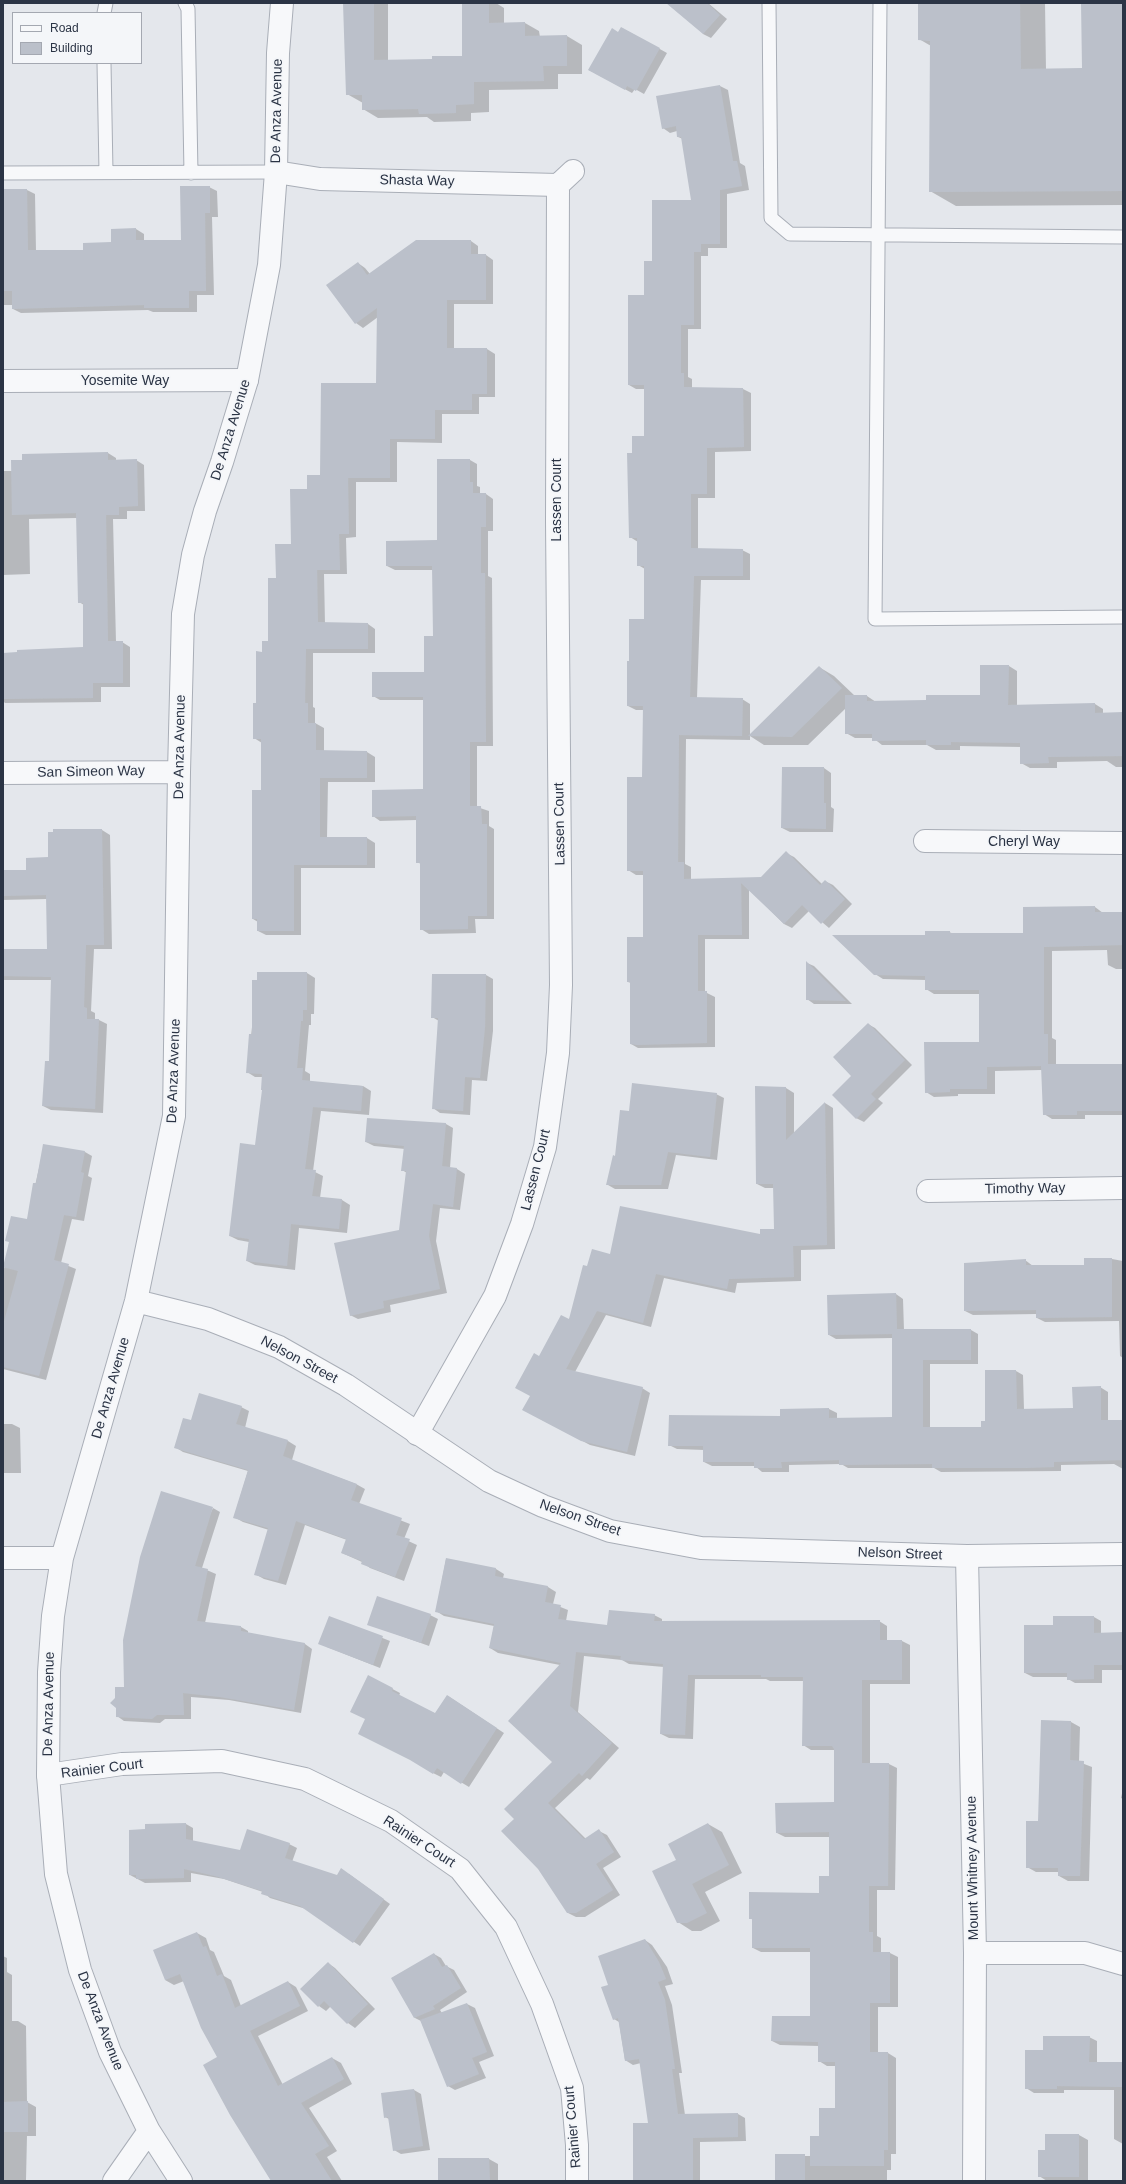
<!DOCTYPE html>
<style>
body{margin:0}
#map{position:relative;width:1126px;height:2184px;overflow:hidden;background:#e4e7ec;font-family:Helvetica,sans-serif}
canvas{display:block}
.frame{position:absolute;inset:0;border:4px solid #2b3445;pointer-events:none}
.legend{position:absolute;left:12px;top:12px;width:130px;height:52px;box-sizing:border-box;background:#f4f6f9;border:1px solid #a4a8b1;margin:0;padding:5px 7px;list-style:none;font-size:12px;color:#2b3445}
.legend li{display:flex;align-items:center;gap:8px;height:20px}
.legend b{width:20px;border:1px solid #a4a8b1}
</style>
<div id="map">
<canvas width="1126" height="2184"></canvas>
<div class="frame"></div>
<ul class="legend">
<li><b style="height:5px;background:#f7f8fa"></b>Road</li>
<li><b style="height:11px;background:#bbc0ca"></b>Building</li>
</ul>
</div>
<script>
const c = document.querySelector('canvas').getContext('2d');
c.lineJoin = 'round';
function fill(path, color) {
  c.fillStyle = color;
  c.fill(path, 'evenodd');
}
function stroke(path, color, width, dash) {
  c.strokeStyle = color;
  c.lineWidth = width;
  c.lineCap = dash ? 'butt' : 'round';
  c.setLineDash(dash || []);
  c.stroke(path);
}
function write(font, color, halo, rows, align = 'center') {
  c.font = font + ' Helvetica,sans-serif';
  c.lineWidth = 3.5;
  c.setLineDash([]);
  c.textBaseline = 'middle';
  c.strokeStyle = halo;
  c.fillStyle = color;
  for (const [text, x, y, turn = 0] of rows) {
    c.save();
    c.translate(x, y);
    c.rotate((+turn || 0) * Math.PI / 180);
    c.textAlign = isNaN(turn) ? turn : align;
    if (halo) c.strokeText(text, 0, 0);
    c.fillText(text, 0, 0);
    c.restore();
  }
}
const shadow = new Path2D(`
 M344,3H388V61L433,60L463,57V3H496L504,8V23H525L539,31L540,37L567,36L582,45V74H558V89L489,90V112L471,113V121L434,122L427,117L378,118L363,109V103L347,94Z
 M698,3H708L727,19L711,38L703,34Z
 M919,3H1045L1046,70L1083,69L1082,3H1123V205L956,206L930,191L931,46L919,39Z
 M622,28L667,53L644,94L635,89L632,93L589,70Z
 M720,86L728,90L740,163L745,166L749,190L727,194V248H708V256H701V329H688V377L692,379V388L743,389L751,393V451L715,452V498H698V549L742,550L750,554V580H701L697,698L742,699L750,704V740L686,739L685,864L691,867V880L761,878L786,853L794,857L822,884L825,881L833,885L852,904L829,928L809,911L792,928L784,924L749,889V939H705V992L715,997V1047L638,1048L631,1044V983L628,982L644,938V875H636L628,870L643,778L644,710H636L628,706L630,662L645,620V569L638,565V542L630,537L633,454L645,437V389H636L629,385L653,262L693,201L683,139L678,137L677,131L670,133L663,128Z
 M209,187L217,191L218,217H212L214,295H197V312H153L148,310L21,313L13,309V305H3V190H27L35,194L36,251H84L112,243L136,229L144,234V241H182Z
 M471,241L478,246V255H486L493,260V304H454V349H487L495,354V397H479V414H442V443L397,442V482H356V537L346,538L347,574H324L325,624H368L375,629V653H313V707L315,708V723L324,728V752H367L375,757V782H328L327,838H367L375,843V868H301V935H266L258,931V922L253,919L262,791V743L254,738L263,653L269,642L277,580L292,545L308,490L321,476L377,384L378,317L363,328L356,323L358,263L365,268L370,274Z
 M108,453L116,458V461L136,460L144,465L145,511H127V519H113L116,642H122L130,647V687H101V702L5,703L3,701V654L84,648V605L79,602L77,518L29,519L30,574L3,575V471H12L23,461Z
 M470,460L477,464V486L480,487V494H486L493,499V531H488V576L492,578L493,746H477V807L489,811V826L494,829V919H475L476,933L429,934L421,929V864L417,862V820L380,821L373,816L424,790V700H380L373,696L425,673L434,637L433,570H395L387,566L438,541Z
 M1009,666L1017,671V706L1095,704L1103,709V714L1123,713V767H1116L1107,761L1057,762V768H1030L1021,763V747L960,746V750H936L927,745H882L873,738H855L846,733V708L808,745H764L750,736L819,667L834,676L855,696H867L876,702L927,701L981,696Z
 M824,768L831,773V807L834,809L833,832H790L782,828Z
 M102,830L110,835L112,949H94L91,1011L95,1013V1020H99L107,1024L103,1113L51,1110L43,1106L50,1062L52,980H3V950H48L47,899L3,900V871H27Z
 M1095,907L1103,913H1123V969H1116L1108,965L1107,950L1052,951V1038L1056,1040V1065L1123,1064V1115H1085V1119H1052L1044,1114L1042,1070L995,1071V1094H958V1096L934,1097L926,1092L980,1043V994H934L926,989V980L883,979L875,974L926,936L949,932L954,934H1024Z
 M807,963L814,966L852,1004H814L807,999Z
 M258,973H307L315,978L314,1014H311V1025H309L305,1071L310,1074V1082L363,1086L371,1091L369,1115L321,1111L313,1171L323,1176L320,1198L342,1200L350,1205L347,1233L299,1228L295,1270L255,1265L247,1261L249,1242L238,1240L230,1236L256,1146L263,1091V1077H255L247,1072Z
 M486,975L493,979V1031L487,1081L472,1080L470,1115L440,1113L433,1108L439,1021L432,1017Z
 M868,1024L875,1028L912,1065L878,1099L883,1103L864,1122L856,1118L852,1076Z
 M756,1087L786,1088L794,1093V1134L825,1103L833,1108L835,1249L801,1250V1281L737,1283L735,1293L664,1278L651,1327L606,1315L575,1372L642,1388L650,1393L635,1456L590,1445L531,1414V1396L539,1357L569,1320L588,1267L611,1255L761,1235L775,1230L774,1188H765L757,1184Z
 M716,1094L724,1098L717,1160L676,1155L668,1189H615L608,1185L629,1112Z
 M368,1119L446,1124L453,1128L450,1168L457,1169L465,1174L460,1210L440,1208L436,1241L447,1293L390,1305L391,1312L358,1319L350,1315L400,1231L407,1173L402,1170L405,1149L374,1146L366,1142Z
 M44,1146L85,1152L92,1156L88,1176L92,1178L84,1221L72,1219L61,1263L76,1269L46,1380L3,1369V1273L10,1243L27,1221Z
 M1112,1259L1123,1261V1358L1120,1356L1119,1321L1045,1322L1037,1318V1314L973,1315L965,1311L1025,1260L1033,1266H1085Z
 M896,1294L903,1299L904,1330H971L978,1334V1364H930V1428H982L1016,1371L1023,1375L1024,1409H1074L1100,1387L1108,1392V1421H1123V1469L1114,1464L1061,1465V1471L941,1472L934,1468H848L841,1464L789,1465V1472H762L755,1466H712L704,1462V1450L677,1449L669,1445L781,1417V1410L829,1409L837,1413V1419L893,1418V1338L836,1339L829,1335Z
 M241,1407L249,1411L245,1428L288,1441L296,1446L292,1460L356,1484L365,1489L359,1504L410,1524L404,1539L417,1545L404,1581L370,1568L362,1562L342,1553L347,1540L305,1525L286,1585L264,1579L255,1574L269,1530L243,1522L234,1517L248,1471L183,1452L175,1447L192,1422Z
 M3,1424H12L20,1428L21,1473H3Z
 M213,1508L220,1512L202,1568L216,1574L205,1623L241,1627L248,1631V1634L305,1644L312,1649L301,1713L229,1700L191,1697V1719H165L160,1723L124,1721L117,1716L125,1688Z
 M446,1559L496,1569L504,1574L503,1578L548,1587L556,1592L553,1604L568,1610L566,1621L608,1626L654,1615L662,1619V1622L879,1621L887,1626V1641H902L910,1645V1684H870V1764H889L897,1768L895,1890H877V1936L881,1938V1953H890L898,1957V2007H878V2053H888L896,2058V2154H891V2170H887V2181H776V2156H811L820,2137L836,2109V2066H827L819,2061V2046L780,2045L772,2041L811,2017V1952H761L753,1948V1920L750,1918L820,1894L830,1877V1837H785L777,1833L835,1803V1750H811L803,1745L804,1681H770L766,1679H695L693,1739L669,1738L661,1734L664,1667L629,1664L622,1660L584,1656L578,1712L619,1748L590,1780L587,1778L555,1808L586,1839L599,1831L607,1835L621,1857L603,1868L620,1895L585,1917H576L568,1913L515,1819L554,1761L560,1665L498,1653L490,1648L494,1626L444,1616L436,1611Z
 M430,1615L438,1619L429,1646L368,1624Z
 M330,1617L390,1641L380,1668L327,1647Z
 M1094,1617L1101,1621V1634L1123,1633V1670H1102V1683H1075L1068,1679V1677H1033L1025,1673L1054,1626Z
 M368,1676L400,1693L399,1696L436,1714L448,1696L504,1733L469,1787L444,1772L441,1777L433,1773L366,1719Z
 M1042,1721L1071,1722L1080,1727L1079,1762L1092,1767L1089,1881H1068L1059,1876V1872H1036L1027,1867L1039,1822Z
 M1123,1789V1799L1121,1798Z
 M186,1824L193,1828V1842L241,1851L289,1844L297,1848L292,1862L337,1876L349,1874L390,1904L360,1946L306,1909L270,1898L263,1892L224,1879L191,1873V1882L145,1883L130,1875Z
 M708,1824L722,1832L742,1873L705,1892L720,1921L701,1931H692L678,1922L677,1860Z
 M197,1933L206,1938L210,1950L214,1952L224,1976L231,1980L241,2006L288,1982L296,1987L308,2011L258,2036L283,2085L332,2058L341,2063L352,2084L309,2108L337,2151L327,2157L342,2181H272L184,1981L174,1985L165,1980Z
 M645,1940L652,1945L667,1967L673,1984L665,1986L672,2005L682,2073H679L685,2115L738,2114L745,2118L746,2141L700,2142V2181H634L649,2124L641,2063L633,2065L625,2060L619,2022L614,2019L610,1985Z
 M434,1954L441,1958L446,1966L454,1970L467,1992L440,2010L442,2013L467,2004L475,2008L494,2056L479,2062L486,2078L455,2090L448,2086L421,2021L415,2018L392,1978Z
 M3,1956L7,1958V1972L12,1975V2021H18L26,2026L27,2102L36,2107V2136H27L26,2180H3Z
 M328,1963L335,1968L375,2009L355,2028L348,2023L331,2006L326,2011L319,2006Z
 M1089,2037L1097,2041V2062H1123V2144L1114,2139V2090H1064V2093H1034L1026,2088L1044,2051Z
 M414,2090L421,2094L430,2150L401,2154L394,2150L389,2119L385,2117Z
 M1046,2135H1079L1088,2140V2181H1047L1039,2176L1046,2151Z
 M456,2159H489L498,2164V2181H439Z`);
const building = new Path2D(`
 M343,3H374V60L432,59V56H462V3H489V23L525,22V36L567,35V66H543L544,81L474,82V104L456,105V113L419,114L418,109L362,110V95H346Z
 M666,3H707L720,15L703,34Z
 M918,3H1020L1021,69L1082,68L1081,3H1123V191L929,192L930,41L918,40Z
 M621,27L660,48L636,91L627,86L625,90L588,70L612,28L618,32Z
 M720,85L733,161H737L742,186L720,190V244H701V252H694V325H681V373H684V387L743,388L744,447L707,448V494H691V548L743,549V576H694L690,697L743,698L742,736L679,735L678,862H684V879L761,877L786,851L820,885L825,880L845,899L821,924L802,905L784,924L741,883L742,935H698V991H707V1043L637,1045L630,1044V982H627V937H643V871H627V777H642L643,706H627V661H629V619H644V566H637V538H629L627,453H632V436H644V385H628V295H644V261H652V200H691L681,137H677L676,126L662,129L656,96Z
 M180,186H210V213H205L206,291H189V308H144V305L12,309V291H3V189H27L28,250H83V243L111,242V229L136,228V240H181Z
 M416,240H471V254H486V300H447V348H487V394H472V410H435V439H390V478H348L349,534H339L340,570H317L318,622L368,623V649H306L305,703H308V723H316V750L367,751V778H320V837H367V865H294V931H257V919H252V790H261V739H253V703H256V651L262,652V641H268V578H276L275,544H291L290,489H307V475H320L321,383H376L377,308L355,324L326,285L358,262L367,275Z
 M108,452V460L137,459L138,506L119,507V515H106L108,641H123V683H93V698L3,699V653L17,652V650L83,647V603H78L76,513L12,515L11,460H22V454Z
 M437,459H470V482H473V493H486V527H481V573H485L486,742H470V806H481L482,824H487V916H468V929L420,930V863H416V816L372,817V790L423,789V697H372V672H424V636H433L432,566H386V541L437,540Z
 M980,665H1009L1008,705L1095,703V713L1123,712V756L1048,757L1049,763L1020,764V743L951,742V745H926V740L872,741V734H845V695H867V701L926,700V695H980Z
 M819,666L842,688L792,737L748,736Z
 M782,767H824V803H826V829L781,828Z
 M53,829H102L104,945H86L84,1007L87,1008V1019H99L95,1109L42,1106L45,1061H49L51,977L3,976V949H47L46,895L3,896V870H26V858L48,857V832H53Z
 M1095,906V912H1123V945L1044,947V1034H1048V1064H1123V1111H1077V1115H1043L1041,1066L987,1067V1089H950V1092L925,1093L924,1042H979V990H925V976L874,975L832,935H925V931H950V933H1023V907Z
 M806,961L846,1001L806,1000Z
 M257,972H307V1010H303V1021H301L297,1068H303L302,1080L363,1086L361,1111L313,1107L305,1169L316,1170L312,1196L342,1199L339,1229L291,1224L287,1266L246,1261L249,1239L229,1236L240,1143L255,1145L262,1090H261L262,1074L246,1073L249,1034H252V980H257Z
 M432,974H486L485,1027L480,1078L465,1077L463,1111L432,1109L438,1018H431Z
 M868,1023L905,1060L871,1094L876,1099L856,1119L832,1095L851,1076L833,1057Z
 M632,1083L717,1093L710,1157L668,1152L661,1185H606L613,1155L615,1156L620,1110L629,1111Z
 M755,1086L786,1087V1140L825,1102L827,1245L793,1246L794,1277L729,1279L727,1289L656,1274L643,1323L597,1311L566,1369L643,1387L627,1452L581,1441L522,1410L530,1396L515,1388L534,1353L539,1356L561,1315L569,1319L583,1265L587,1266L592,1249L610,1254L620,1206L760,1234V1229H774L773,1184H756Z
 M367,1118L446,1123L442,1166L457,1168L453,1207L433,1204L429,1236L440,1289L383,1301L384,1308L350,1316L334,1243L399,1230L406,1171H401L404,1146L365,1142Z
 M43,1144L85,1151L81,1172L84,1173L76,1217L64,1215L54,1260L69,1264L39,1376L3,1367V1325L18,1271L3,1267L9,1242L5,1241L11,1216L27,1219L33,1183H36Z
 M1084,1258H1112V1317L1036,1318V1310L964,1311V1263L1026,1259V1265H1084Z
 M896,1293L897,1329H971V1360H923V1427H981V1421H985V1370H1016L1017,1409L1073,1408L1072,1387L1101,1386V1420H1123V1460L1054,1462V1467L1026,1468H932V1464L839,1465V1460L781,1462L782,1468H754V1462H703V1446H668L669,1415L780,1416V1409L829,1408V1418L892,1417V1334L828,1335L827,1295Z
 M199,1393L242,1406L236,1424L288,1440L283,1456L357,1484L351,1500L402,1518L396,1535L410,1539L395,1577L361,1564L362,1561L341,1553L346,1539L296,1521L278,1581L254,1575L268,1528L233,1518L248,1470L174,1448L183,1418L191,1420Z
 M161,1491L213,1507L195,1566L208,1569L197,1621L241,1626V1631L305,1643L294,1710L220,1697L183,1693L184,1715H157L152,1719L116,1717V1708L110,1703L115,1698V1687H124L123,1640L140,1557Z
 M446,1558L496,1568L495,1576L548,1586L545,1602L561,1605L558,1619L607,1625L609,1610L655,1614L654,1621L880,1620V1640H902V1680H862V1763H889L888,1886H869V1932H873V1952H890V2003H870V2052H888V2150H884V2166H810V2136H819V2108H835V2062H818V2042L771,2041L772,2016H810V1948H752V1919H749V1892L819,1893V1876H829V1832L776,1833L775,1803L834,1802V1749L832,1746H802L803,1677H761V1675H688L685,1735L660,1734L663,1664L620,1660L621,1656L576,1652L570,1706L612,1743L582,1776L579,1773L548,1803L584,1839L599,1829L614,1852L596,1864L613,1890L576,1913H567L538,1869L501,1831L514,1819L504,1809L552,1762L508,1721L561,1663L489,1648L494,1624L435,1612Z
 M377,1596L431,1614L421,1643L367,1625Z
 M329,1616L383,1636L373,1665L318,1644Z
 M1053,1616H1094V1633L1123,1632V1665H1094V1679L1067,1680V1673H1024V1625H1053Z
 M368,1675L393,1688L392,1691L435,1713L447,1695L497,1728L461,1784L437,1768L433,1774L410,1760L358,1734L365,1719L350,1712Z
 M1041,1720L1071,1721L1070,1760L1084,1761L1080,1876H1058V1868H1026V1821H1038Z
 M186,1823V1839L240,1850L247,1829L290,1843L285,1858L337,1875L341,1868L384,1899L353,1943L300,1906L261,1894L262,1891L215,1876L184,1869V1878L136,1879V1875H129V1830L145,1829V1824Z
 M708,1823L729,1865L692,1884L707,1913L687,1923H677L652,1871L676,1860L668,1844Z
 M197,1932L203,1947L206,1946L217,1976L222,1974L235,2008L288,1981L300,2006L250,2031L278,2086L332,2057L344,2079L301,2103L329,2146L315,2154L332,2181H271L230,2115L203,2065L217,2057L201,2028L180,1974L165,1980L153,1950Z
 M645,1939L659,1962L666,1979L658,1982L665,2000L675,2069H672L678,2114L738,2113V2137L693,2138V2181H633V2123H648L639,2059L625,2061L618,2018L613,2020L601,1987L608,1985L598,1956Z
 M434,1953L442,1967L447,1965L461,1988L433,2006L435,2009L414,2018L391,1978Z
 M328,1962L368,2004L347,2024L324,2001L318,2007L300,1989Z
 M467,2003L487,2052L472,2058L479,2074L447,2087L420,2020Z
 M1043,2036H1090L1089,2062H1123V2087L1057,2086V2089H1025V2050H1043Z
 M414,2089L423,2146L393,2151L388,2117L384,2118L381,2093Z
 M28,2101V2132H3V2102Z
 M1045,2134H1079V2177H1038V2150H1045Z
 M775,2154H805V2181H775Z
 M438,2158H489L490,2181H438Z`);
const service = new Path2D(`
 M185,3L188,9L191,173
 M769,3L771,218L790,234L1123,237
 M880,3L875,619L1123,617
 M104,13L106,3
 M104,63L106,172
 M3,173L276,172`);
const minor = new Path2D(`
 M276,172L320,179L558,185
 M558,185L573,171
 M3,381L247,380
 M925,841L1123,843
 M928,1191L1123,1188
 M417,1434L495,1296L522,1224L545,1147L558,1053L561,985L557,521L558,185
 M967,1556L975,1953L974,2181
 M48,1775L122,1764L222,1761L305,1779L391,1821L460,1869L506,1927L542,2004L572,2088L577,2145V2181
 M975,1953H1085L1123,1964`);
const tertiary = new Path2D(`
 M3,773L179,772
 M136,1301L208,1319L279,1347L346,1385L489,1481L543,1506L610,1531L701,1548L967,1556L1123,1554
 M3,1558H62
 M114,2181L149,2131
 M181,2181L149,2131L110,2052L80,1970L56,1874L48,1775L49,1672L53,1616L62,1558L136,1301L174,1116L179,772L183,614L193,555L205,511L222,462L247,380L269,265L276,172L278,53L282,3`);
const streetNames = [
 ["De Anza Avenue",277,111,-89],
 ["Shasta Way",417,181,1],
 ["Yosemite Way",125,381],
 ["De Anza Avenue",231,430,-73],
 ["Lassen Court",557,500,-90],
 ["De Anza Avenue",180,747,-89],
 ["San Simeon Way",91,772,-1],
 ["Lassen Court",560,824,-91],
 ["Cheryl Way",1024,842],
 ["De Anza Avenue",174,1071,-88],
 ["Lassen Court",536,1170,-76],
 ["Timothy Way",1025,1189,-1],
 ["Nelson Street",299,1360,28],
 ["De Anza Avenue",111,1388,-74],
 ["Nelson Street",580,1518,19],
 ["Nelson Street",900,1554,2],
 ["De Anza Avenue",49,1704,-89],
 ["Rainier Court",102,1769,-7],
 ["Rainier Court",419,1842,33],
 ["Mount Whitney Avenue",973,1868,-91],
 ["De Anza Avenue",100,2021,69],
 ["Rainier Court",573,2127,-95]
];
fill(shadow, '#0003');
fill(building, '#bbc0ca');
stroke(service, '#a9aeb7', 15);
stroke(minor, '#a9aeb7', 24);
stroke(tertiary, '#a9aeb7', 24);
stroke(service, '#f7f8fa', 13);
stroke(minor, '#f7f8fa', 22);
stroke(tertiary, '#f7f8fa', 22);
write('14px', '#2b3445', '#f4f6f9', streetNames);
</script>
